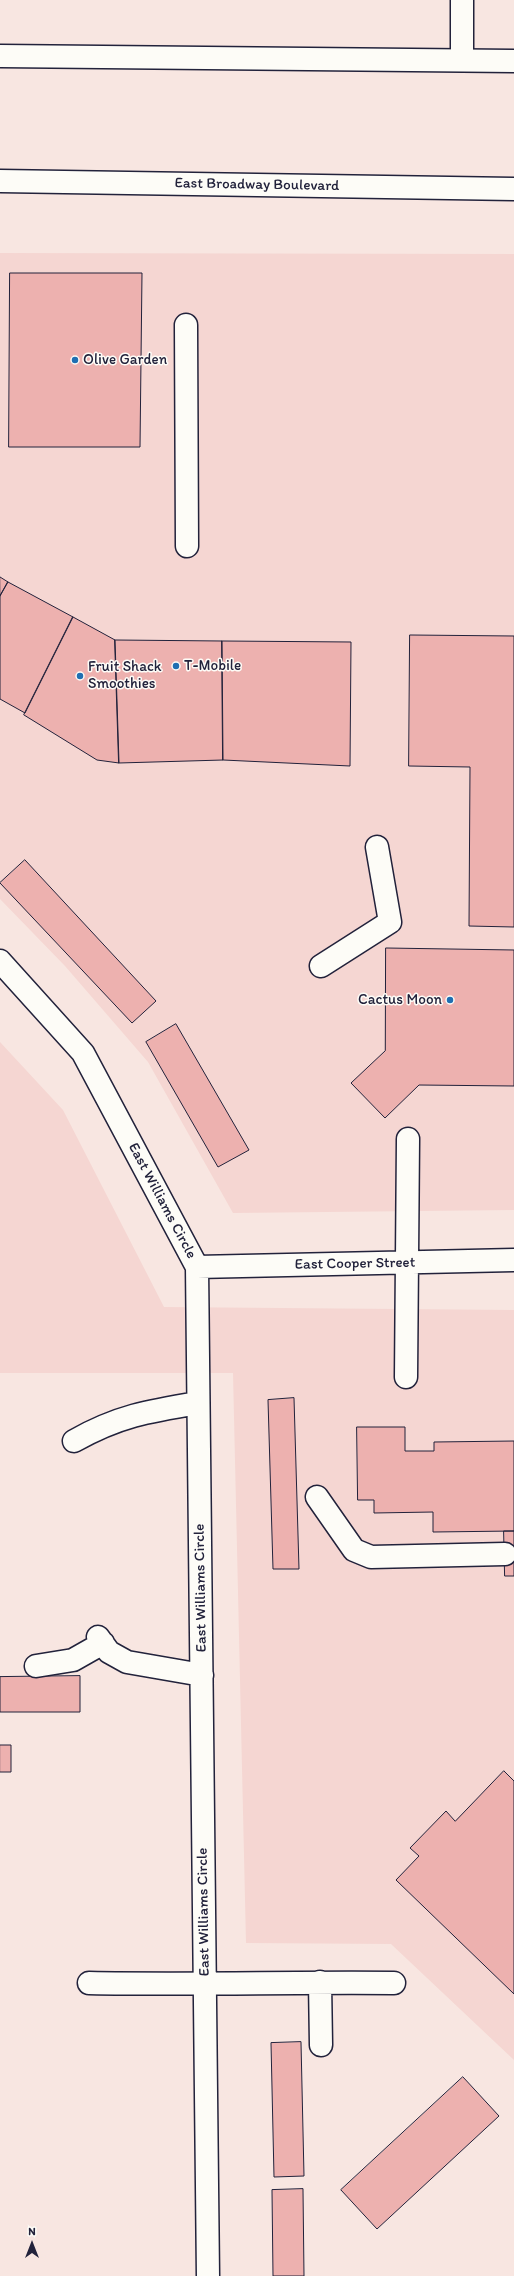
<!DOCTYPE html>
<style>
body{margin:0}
#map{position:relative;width:514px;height:2276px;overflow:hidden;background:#f8e6e1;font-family:Itim,sans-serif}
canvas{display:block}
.north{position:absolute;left:12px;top:2224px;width:40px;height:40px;-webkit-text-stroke:3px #fdfcf7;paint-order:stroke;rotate:0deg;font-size:11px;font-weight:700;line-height:16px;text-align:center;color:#22223b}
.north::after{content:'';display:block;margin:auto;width:14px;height:18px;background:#22223b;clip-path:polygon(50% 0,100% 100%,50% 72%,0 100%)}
</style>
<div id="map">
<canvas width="514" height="2276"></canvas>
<div class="north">N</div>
</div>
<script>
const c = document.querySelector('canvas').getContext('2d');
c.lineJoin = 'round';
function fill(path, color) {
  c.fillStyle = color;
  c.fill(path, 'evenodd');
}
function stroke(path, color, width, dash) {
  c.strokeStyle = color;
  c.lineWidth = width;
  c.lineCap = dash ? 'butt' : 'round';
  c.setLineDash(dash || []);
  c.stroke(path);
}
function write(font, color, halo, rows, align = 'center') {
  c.font = font + ' Itim,sans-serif';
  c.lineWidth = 3;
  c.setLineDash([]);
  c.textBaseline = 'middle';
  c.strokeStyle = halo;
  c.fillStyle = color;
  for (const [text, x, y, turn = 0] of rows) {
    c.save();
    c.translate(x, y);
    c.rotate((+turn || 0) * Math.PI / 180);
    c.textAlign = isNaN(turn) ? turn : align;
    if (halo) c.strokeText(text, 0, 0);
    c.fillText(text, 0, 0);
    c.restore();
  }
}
const built = new Path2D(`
 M0,253L514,254V1210L233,1213L148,1062L65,966L0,899Z
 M0,1042L63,1110L164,1307L514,1310V2060L391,1944L246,1943L233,1373H0Z`);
const building = new Path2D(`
 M10,273H142L140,447H9Z
 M0,577L8,582L0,596Z
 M8,582L73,617L25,713L0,699V596Z
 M73,617L115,640L119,763L97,760L24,715Z
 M410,635L514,636V927L469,926L470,767L409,766Z
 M115,640L222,641L223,760L119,763Z
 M222,641L351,642L350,766L223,760Z
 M25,860L156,1001L132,1023L0,883Z
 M386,948L514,950V1086L419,1085L385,1118L351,1083L385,1051Z
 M176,1024L249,1150L218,1167L146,1042Z
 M294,1398L299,1569H273L268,1400Z
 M357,1427H405V1451H434V1442L514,1441V1531L433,1532V1512L374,1513V1500H358Z
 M504,1531H514V1576H505Z
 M80,1676V1712H0V1677Z
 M0,1745H11V1772H0Z
 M504,1771L514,1781V1994L396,1880L419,1856L410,1848L446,1811L455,1821Z
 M301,2042L304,2176L274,2177L271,2043Z
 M463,2077L499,2116L377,2229L341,2190Z
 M303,2189L304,2276H273L272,2190Z`);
const minor = new Path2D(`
 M462,60V0
 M186,325L187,546
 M0,961L83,1053L197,1267L208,2276
 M321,966L390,922L377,847
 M197,1267L514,1260
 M406,1377L408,1139
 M74,1441C118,1416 149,1411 198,1403
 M317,1497L354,1550L371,1557L505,1554
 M98,1637L109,1652L127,1662L202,1675
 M36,1666L73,1660L103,1643
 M320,1982L321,2045
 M89,1983C191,1985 292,1982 394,1983`);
const major = new Path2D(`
 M0,56L514,61
 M0,181L514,189`);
const markers = [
 [75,360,4,"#1f6fb2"],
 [176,666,4,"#1f6fb2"],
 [80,676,4,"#1f6fb2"],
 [450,1000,4,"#1f6fb2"]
];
const streetNames = [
 ["East Broadway Boulevard",257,185,1],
 ["East Williams Circle",162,1201,62],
 ["East Cooper Street",355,1264,-1],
 ["East Williams Circle",201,1588,-91],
 ["East Williams Circle",204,1912,-91]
];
const poiNames = [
 ["Olive Garden",83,360],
 ["T-Mobile",184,666],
 ["Fruit Shack",88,667],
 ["Smoothies",88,684],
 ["Cactus Moon",442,1000,"right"]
];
fill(built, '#f5d6d2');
fill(building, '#edb1af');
stroke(building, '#22223b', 1);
stroke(minor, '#22223b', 25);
stroke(major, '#22223b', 25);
stroke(minor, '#fdfcf7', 22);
stroke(major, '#fdfcf7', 22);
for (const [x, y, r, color] of markers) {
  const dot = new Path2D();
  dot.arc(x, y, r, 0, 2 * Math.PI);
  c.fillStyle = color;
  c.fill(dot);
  stroke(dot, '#fdfcf7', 1.5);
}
write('15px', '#22223b', '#fdfcf7', streetNames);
write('15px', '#22223b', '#fdfcf7', poiNames, 'left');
</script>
